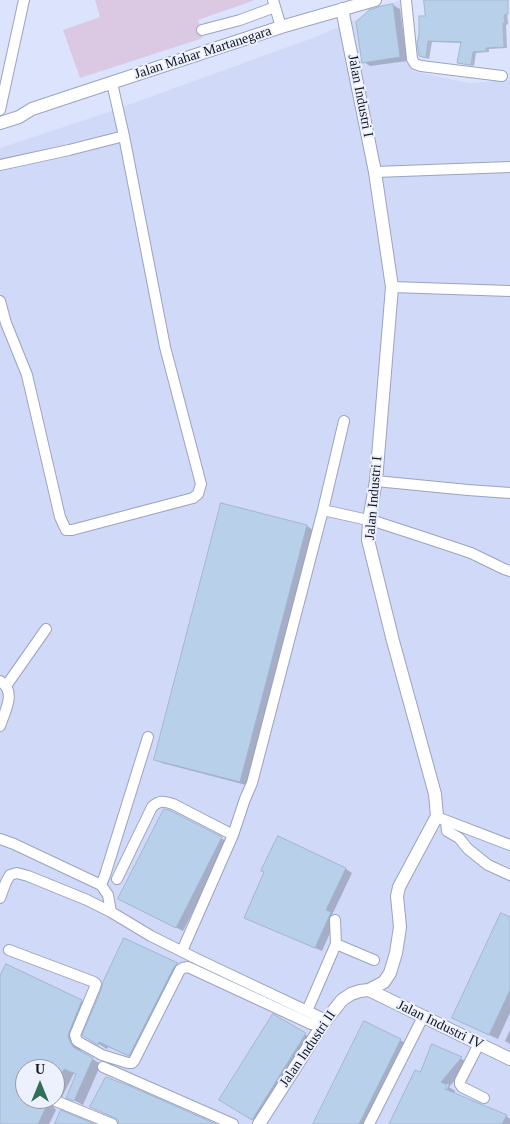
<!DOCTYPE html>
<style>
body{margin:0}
#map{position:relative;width:510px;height:1124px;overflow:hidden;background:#dce4fd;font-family:"Times New Roman",serif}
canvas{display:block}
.north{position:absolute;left:15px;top:1059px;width:50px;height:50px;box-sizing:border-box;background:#edf1fe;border:1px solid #9599a5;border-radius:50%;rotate:0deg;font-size:14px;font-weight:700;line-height:20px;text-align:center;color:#121520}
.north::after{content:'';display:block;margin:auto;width:18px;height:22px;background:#326f59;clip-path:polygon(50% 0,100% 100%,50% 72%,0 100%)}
</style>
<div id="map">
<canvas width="510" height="1124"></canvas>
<div class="north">U</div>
</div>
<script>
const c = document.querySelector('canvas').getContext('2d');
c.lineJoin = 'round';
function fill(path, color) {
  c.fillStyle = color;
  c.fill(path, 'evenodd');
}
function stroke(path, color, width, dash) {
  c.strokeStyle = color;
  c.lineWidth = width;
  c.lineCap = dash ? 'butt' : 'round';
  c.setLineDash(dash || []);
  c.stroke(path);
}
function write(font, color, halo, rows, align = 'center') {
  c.font = font + ' "Times New Roman",serif';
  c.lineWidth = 4;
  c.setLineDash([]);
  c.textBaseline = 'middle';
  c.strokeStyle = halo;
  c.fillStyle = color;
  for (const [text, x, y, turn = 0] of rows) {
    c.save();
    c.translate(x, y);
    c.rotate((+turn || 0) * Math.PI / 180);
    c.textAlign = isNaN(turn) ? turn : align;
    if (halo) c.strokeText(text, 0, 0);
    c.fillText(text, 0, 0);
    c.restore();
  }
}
const built = new Path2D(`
 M400,0L412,71L469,83L510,80V1124H0V148L103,114L318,36ZM25,1069H55V1099H25Z`);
const green = new Path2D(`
 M95,0H255L198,20L203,38L80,78L63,30L100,17Z`);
const shadow = new Path2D(`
 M425,0H506L508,24L506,25L507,48L489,49V52L476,53L474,66L462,64L458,62L462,43L432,42L429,59L420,56L426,17Z
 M393,5L400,9L407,61L370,66L364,62L381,7Z
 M307,526L313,530L246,785L162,763L156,759Z
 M169,811L228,842L183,931L126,902Z
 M346,869L352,873L332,915L337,917L322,951L252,921Z
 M510,918V1013L498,1039L463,1023Z
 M124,940L186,969L138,1060L108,1047L107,1049L84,1035Z
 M6,966L90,1006L77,1043L82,1053L101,1064L83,1105L68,1097L77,1074L74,1073L62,1097L56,1098L54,1101L53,1106L56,1110L49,1124H0V979ZM25,1069H55V1099H25Z
 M273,1015L314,1040L261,1124L221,1099Z
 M365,1023L410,1045L371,1124H315Z
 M510,1030V1044L505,1041Z
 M433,1045L470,1063L449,1087L455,1091L454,1094L506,1116L510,1119V1124H390L421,1074ZM446,1084H449L444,1095L441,1094Z`);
const building = new Path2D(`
 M424,0H508V14L504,15L505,23H503L504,47L486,48V51L473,52L471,65L457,63L461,42L428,41L426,58L419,56L417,43L419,35V16H425Z
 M393,4L400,57L362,63L356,22L369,10L381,6Z
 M221,503L307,525L240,782L154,760Z
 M164,809L169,810L222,837L176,928L118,899Z
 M278,836L346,868L326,910L331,912L315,948L244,918L264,872L261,871Z
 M501,913L510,917V990L489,1035L452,1018Z
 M124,938L178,963L174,967L129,1056L99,1042L98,1045L82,1035L101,990L103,982Z
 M6,964L82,1000L69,1032L68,1037L73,1047L93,1058L74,1101L66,1098L76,1074L64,1069L55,1088V1069H25V1099H44L47,1105L38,1124H0V976Z
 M273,1014L306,1033L252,1120L219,1100Z
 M364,1021L401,1039L359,1124H313Z
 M432,1044L462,1057L441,1082L447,1085L445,1089L507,1115L502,1124H389L415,1070L420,1072Z
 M106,1077L132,1087L216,1124H119L118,1120L115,1118L90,1107Z
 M61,1110L94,1124H55Z`);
const minor = new Path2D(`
 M273,0L281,27
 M406,0L412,59L415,64L421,66L502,76
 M202,30L240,20L275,7
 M0,110L24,0
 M0,165L69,150L124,136
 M375,172L510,167
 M392,287L510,291
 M0,301L6,323L27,375L60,517L66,530H72L193,498L198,494L201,484L165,347L124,136L112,83
 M376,481L468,490L510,493
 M323,510L377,522L426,538L471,553L504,569L510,571
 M0,681C17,691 5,711 0,726
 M6,686L46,629
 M442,819L510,845
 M446,821L447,831L459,838L468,849L488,865L510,875
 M0,839L14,844L101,885L108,895L111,912L151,936L197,959L326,1020
 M117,879L152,807C159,800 164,801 173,804L233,835
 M101,885L105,875L148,737
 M0,898L6,882L10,875L17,873L28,876L87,900L111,912
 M336,944L374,960
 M9,950L94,982L96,984L95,987L75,1035L77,1041L102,1055L128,1063H132L134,1061L180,970L183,968L188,967L311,1024H323
 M182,951L233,835L245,799L252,783L323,510L344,421
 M307,1011L336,944L335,920
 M479,1044L460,1081V1084L462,1087L484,1098
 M103,1067L233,1124
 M51,1099L112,1124
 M369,1124L423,1017`);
const major = new Path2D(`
 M0,123L19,117L32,109L68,97L281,27L375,0
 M369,990L510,1059
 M259,1124L323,1024L342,1000L351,994L360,991L369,990L384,982L390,973L396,953L400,927L397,896L399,887L437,816L435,794L393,641L368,540L369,520L376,481L392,287L375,172L342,9`);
const streetNames = [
 ["Jalan Mahar Martanegara",203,53,-18],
 ["Jalan Industri I",360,96,79],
 ["Jalan Industri I",374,498,-85],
 ["Jalan Industri IV",440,1025,26],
 ["Jalan Industri II",308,1049,-56]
];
fill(built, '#d0d9f8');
fill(green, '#dbc9e3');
fill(shadow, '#0003');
fill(building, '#b9d0eb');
stroke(building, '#a0b7d1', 1);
stroke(minor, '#9aa3c1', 12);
stroke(major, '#9aa3c1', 14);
stroke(minor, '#fff', 10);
stroke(major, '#fff', 12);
write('14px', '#121520', '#edf1fe', streetNames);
</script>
